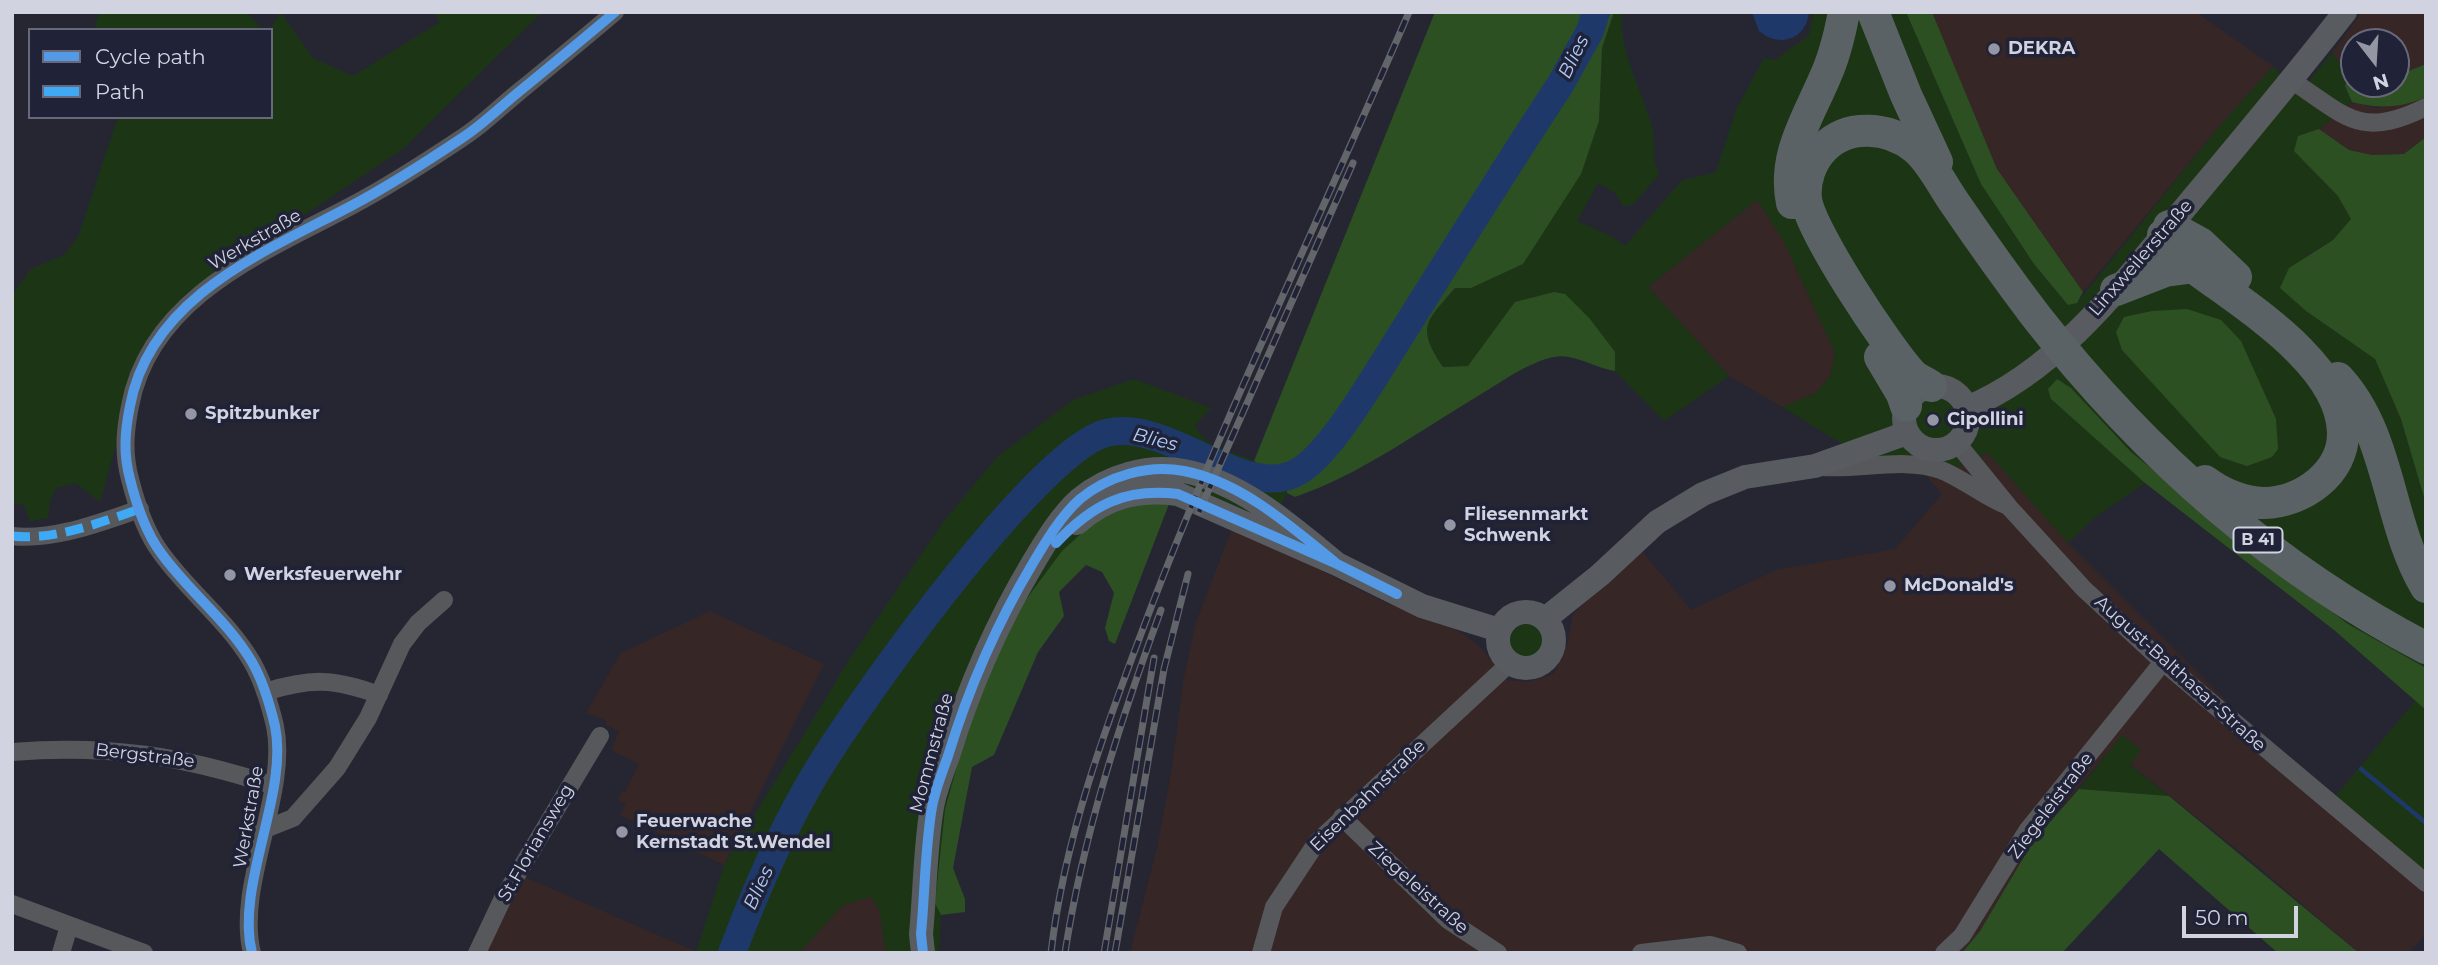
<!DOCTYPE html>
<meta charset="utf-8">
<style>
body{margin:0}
#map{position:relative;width:2438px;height:965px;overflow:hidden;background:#252632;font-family:Montserrat,sans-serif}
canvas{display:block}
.frame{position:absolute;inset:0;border:14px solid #d1d3e1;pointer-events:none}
.legend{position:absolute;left:28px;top:28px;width:245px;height:91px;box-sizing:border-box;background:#202237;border:2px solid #67697b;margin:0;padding:9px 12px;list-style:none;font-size:21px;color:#d1d3e1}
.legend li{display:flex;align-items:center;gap:14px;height:35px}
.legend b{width:35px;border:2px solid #67697b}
.north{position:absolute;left:2340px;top:28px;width:70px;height:70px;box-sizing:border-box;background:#202237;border:2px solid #67697b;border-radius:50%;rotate:163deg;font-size:19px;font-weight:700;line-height:28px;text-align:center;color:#d1d3e1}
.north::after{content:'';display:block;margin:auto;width:24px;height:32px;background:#9596a4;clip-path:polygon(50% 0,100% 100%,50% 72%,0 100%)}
.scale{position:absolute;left:2182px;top:906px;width:116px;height:32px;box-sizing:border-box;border:4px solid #d1d3e1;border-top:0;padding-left:9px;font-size:21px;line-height:24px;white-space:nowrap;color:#d1d3e1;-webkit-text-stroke:5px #202237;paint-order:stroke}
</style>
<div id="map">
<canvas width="2438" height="965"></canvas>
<div class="frame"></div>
<ul class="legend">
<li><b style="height:9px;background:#5399e6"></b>Cycle path</li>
<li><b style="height:9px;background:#3fa9f5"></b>Path</li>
</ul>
<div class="north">N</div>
<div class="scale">50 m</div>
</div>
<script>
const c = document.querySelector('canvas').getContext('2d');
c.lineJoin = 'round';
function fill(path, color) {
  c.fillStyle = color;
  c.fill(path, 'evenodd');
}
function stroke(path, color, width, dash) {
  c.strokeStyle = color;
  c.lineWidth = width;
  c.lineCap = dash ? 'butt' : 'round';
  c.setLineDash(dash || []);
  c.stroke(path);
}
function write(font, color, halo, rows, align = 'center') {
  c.font = font + ' Montserrat,sans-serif';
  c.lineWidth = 7;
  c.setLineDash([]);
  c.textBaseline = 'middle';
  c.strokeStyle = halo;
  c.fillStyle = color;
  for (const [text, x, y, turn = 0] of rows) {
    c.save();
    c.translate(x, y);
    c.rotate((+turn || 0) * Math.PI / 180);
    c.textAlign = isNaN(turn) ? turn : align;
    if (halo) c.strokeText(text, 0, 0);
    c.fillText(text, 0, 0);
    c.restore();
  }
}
const commercial = new Path2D(`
 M1932,12H2196L2273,66L2217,129L2083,292L1997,169Z
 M2362,12H2426V64L2396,76V42H2354V77L2349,75L2332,53Z
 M2426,97V137L2404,154L2372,155L2349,150L2319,129L2352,102L2378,108Z
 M1757,200L1783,240L1835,353L1830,376L1816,393L1782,407L1729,376L1648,287Z
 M1988,452L2068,543L2329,804L2426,883V934L2409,953H2359L2249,859L2111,749L2034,840L1980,931L1962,953H1130L1157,848L1171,773L1184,677L1196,622L1233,526L1386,603L1455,628L1480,647L1507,680L1528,682L1554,674L1568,642L1572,616L1603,582L1642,551L1691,610L1776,570L1895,549L1942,494L1927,477H1936Z
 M710,611L824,664L724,865L620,815L626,804L618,800L622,791L625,792L639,764L611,750L619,731L605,725L607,721L586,713L621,653Z
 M520,875L697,952L696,953H483Z
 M872,896L879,908L886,953H799L843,905Z`);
const green = new Path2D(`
 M99,12H246L263,30H94Z
 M280,12L313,58L353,76L440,22L433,12H542L404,148L184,295L157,328L120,430L100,502L76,483L56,488L50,501L48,518L30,521L24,505L12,503V295L31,269L64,255L78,237L118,117H271L270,30Z
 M1614,12H1622C1618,50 1642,90 1652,127C1656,145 1651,156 1659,174L1633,205L1623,206L1614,192L1598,183L1577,221L1611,236L1625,246L1681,181L1716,172L1736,110L1764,58L1775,60L1809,35L1814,12H1906L1981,184L2034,264L2068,305L2077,303L2217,129L2273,66L2299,93L2332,53L2349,75L2345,86L2352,102L2319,129L2298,136L2295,151L2338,196L2351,219L2333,240L2307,255L2280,288L2306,311L2375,359L2401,419L2426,505V668L2348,624L2255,554L2130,451L2071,389L2057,379L2051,399L2145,483L2094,518L2068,543L1988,453L1936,477L1888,472L1782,407L1816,393L1830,376L1835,353L1783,240L1757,200L1648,287L1729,376L1664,421L1615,371V352L1515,303L1469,366L1443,367C1416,326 1426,323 1455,288H1471L1523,264L1580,175L1599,121L1602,48ZM2187,309L2220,457L2190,423Z
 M1134,379L1211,408L1195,425C1207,451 1231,449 1254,461C1265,468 1276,477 1286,484L1287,493L1262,540L1233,526L1169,505L1094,522L1062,551L1010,621L976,698L945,809L935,902L941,915L939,953H886L879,909L871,897L843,905L799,953H696L724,865L851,657L944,521L998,456L1073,400Z
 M1510 642a18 18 0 1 1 36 0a18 18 0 1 1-36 0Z
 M2416,700L2426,710V883L2329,804Z
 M2122,735L2141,750L2130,765L2169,796L2079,789Z`);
const forest = new Path2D(`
 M1435,12H1614L1602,48L1599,121L1581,174L1523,264L1471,288H1455C1426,322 1416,326 1443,367L1468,366L1515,302L1554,292L1565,294L1590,319L1615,352V371C1593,368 1575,353 1554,357C1528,362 1500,383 1478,396C1419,431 1360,475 1295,497L1287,493L1286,484L1254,461Z
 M1906,12H1932L1997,169L2083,292L2077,303L2068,305L2034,264L1981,184Z
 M2426,64V97C2401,108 2378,109 2352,102L2345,86L2349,75L2354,77V84H2396V76Z
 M2319,129L2349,150L2372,155L2404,154L2426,137V504L2401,419L2375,359L2306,311L2280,288L2289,268L2333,240L2351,219L2338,196L2294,151L2298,136Z
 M2187,309L2221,320L2241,341L2276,419L2278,449L2272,457L2247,466L2220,457L2122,350L2116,332L2124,317L2152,311Z
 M2057,379L2071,388L2130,451L2255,554L2348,624L2426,668V710L2334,630L2145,483L2051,399L2048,389Z
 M1143,498L1169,504L1115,644L1109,641L1105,628L1114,593L1102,572L1086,565L1059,592L1064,616L1038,652L994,755L972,767L953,868L965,899V912L941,915L935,903L945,809L976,698L1010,621L1062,551L1094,522Z
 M2079,789L2169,796L2359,953H2278L2159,849L2062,953H1962L1980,931L2034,840Z`);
const water = new Path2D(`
 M1752,12H1809C1806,40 1779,48 1759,31Z`);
const stream = new Path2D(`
 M2361,769L2426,823`);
const river = new Path2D(`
 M732,953C753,897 777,841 806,790C845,719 1036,451 1106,433C1170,417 1248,506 1301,470C1333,449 1375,376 1396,343C1450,257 1504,170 1560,85L1590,31L1596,12`);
const street = new Path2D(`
 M2291,80C2346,116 2360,140 2426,107
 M1957,443L2009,507L2084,589L2163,662L2426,883
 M1822,467C1860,470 1905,457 1941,470C1964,479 1984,497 2008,506
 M12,536C54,541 101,522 140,509
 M265,692C310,678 334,678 379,695
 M12,752C107,744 184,756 274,786
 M1342,817L1448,920L1498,953
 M263,830L293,818L337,768L368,718L402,644L418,623L444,600
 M12,904L144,953
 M61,953L69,926
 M252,953C235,885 289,794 275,726C270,705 263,681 252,662C228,621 189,592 161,553C146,533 136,503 130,479C123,453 125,431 130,406C150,297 264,252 351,206C389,186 426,162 462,138C481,126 497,110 515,95C548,68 582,40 615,12
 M477,953L503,898L600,736
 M1261,953L1274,907L1317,842L1510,663
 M1641,953L1710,945L1738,953
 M1944,953L1962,936L2027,831L2163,662`);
const secondary = new Path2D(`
 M1904 418a32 32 0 1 1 64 0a32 32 0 1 1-64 0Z
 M1967,408C2063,368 2129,275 2194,197C2245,136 2296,75 2345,12
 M1077,523C1108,496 1138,489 1178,494L1337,564L1422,606L1499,630
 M1498 640a28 28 0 1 1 56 0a28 28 0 1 1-56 0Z
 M1545,619L1600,575L1657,522L1703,494L1745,477L1815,466L1907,433
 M923,953L921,934C925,892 925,848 932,807C935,790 942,773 948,756C969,687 996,625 1033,563C1046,541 1061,516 1080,499C1108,476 1148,464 1184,471C1242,482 1293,528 1337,564`);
const highway = new Path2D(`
 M1873,12L1906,95L1937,162
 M1792,203C1782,155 1808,118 1826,75C1835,55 1840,33 1844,12
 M2169,226L2200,243L2236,277
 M2163,235C2171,244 2179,256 2188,263C2238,302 2341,361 2343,432C2344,473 2303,502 2264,503C2243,503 2221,493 2205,481
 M2116,290L2165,271L2195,267
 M1880,357L1902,394L1906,406
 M2338,378C2391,435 2387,522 2426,587
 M1931,386C1925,382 1917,379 1912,374C1888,348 1810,231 1806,199C1804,181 1811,161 1824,148C1848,123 1889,127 1915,148C1931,161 1942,185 1954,202C1980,240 2007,278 2035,315C2142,452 2271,567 2426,648`);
const rail = new Path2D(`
 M1199,512L1353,163
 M1051,953C1064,838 1106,726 1147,618C1225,412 1322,215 1409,12
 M1065,953C1083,835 1120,722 1161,610
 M1104,953L1154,658
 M1115,953L1164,669L1188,574`);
const quiet = new Path2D(`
 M12,536C54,541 101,522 140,509`);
const cycleway = new Path2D(`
 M1056,543C1093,504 1125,488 1178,494L1337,564L1397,594
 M252,953C235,885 289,794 275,726C270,705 263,681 252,662C228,621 189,592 161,553C146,533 136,503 130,479C123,453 125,431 130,406C150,297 264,252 351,206C389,186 426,162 462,138C481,126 497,110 515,95C548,68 582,40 615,12
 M923,953L921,934C925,892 925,848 932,807C935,790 942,773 948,756C969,687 996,625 1033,563C1046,541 1061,516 1080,499C1108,476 1148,464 1184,471C1242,482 1293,528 1337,564`);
const markers = [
 [1994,49,7,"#9596a4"],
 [191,414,7,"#9596a4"],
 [1933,420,7,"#9596a4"],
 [1450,525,7,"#9596a4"],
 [230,575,7,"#9596a4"],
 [1890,586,7,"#9596a4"],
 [622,832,7,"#9596a4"]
];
const shields = [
 [2258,540,49]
];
const shieldNames = [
 ["B 41",2258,540]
];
const poiNames = [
 ["DEKRA",2008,49],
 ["Spitzbunker",205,414],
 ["Cipollini",1947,420],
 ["Fliesenmarkt",1464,515],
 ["Schwenk",1464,536],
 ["Werksfeuerwehr",244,575],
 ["McDonald's",1904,586],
 ["Feuerwache",636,822],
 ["Kernstadt St.Wendel",636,843]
];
const streetNames = [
 ["Werkstraße",255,240,-30],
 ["Linxweilerstraße",2141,258,-49],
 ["August-Balthasar-Straße",2180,674,42],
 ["Mommstraße",932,753,-75],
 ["Bergstraße",145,756,7],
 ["Eisenbahnstraße",1368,796,-44],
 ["Ziegeleistraße",2051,806,-53],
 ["Werkstraße",249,817,-80],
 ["St.Floriansweg",536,843,-60],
 ["Ziegeleistraße",1418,888,42]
];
const waterNames = [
 ["Blies",1574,57,-64],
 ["Blies",1155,440,14],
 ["Blies",759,888,-65]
];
fill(commercial, '#362625');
fill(green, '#1c3615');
fill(forest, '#2d5023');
fill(water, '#1e3969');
stroke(stream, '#1e3969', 4.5);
stroke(river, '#1e3969', 28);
stroke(street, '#56585c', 18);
stroke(secondary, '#585c60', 24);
stroke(highway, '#5b6266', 32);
stroke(rail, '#626569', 7);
stroke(rail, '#202237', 4.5, [13]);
stroke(quiet, '#3fa9f5', 9, [18, 9]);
stroke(cycleway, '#5399e6', 10);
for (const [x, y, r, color] of markers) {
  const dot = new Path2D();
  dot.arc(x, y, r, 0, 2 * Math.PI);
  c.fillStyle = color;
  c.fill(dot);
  stroke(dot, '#202237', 2.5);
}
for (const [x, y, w] of shields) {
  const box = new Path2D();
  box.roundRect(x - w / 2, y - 12.5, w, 25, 5);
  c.fillStyle = '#202237';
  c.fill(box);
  stroke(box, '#d1d3e1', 2);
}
write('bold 16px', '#d1d3e1', null, shieldNames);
write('bold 18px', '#d1d3e1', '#202237', poiNames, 'left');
write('18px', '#d1d3e1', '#202237', streetNames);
write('italic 19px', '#aeccfc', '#202237', waterNames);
</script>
